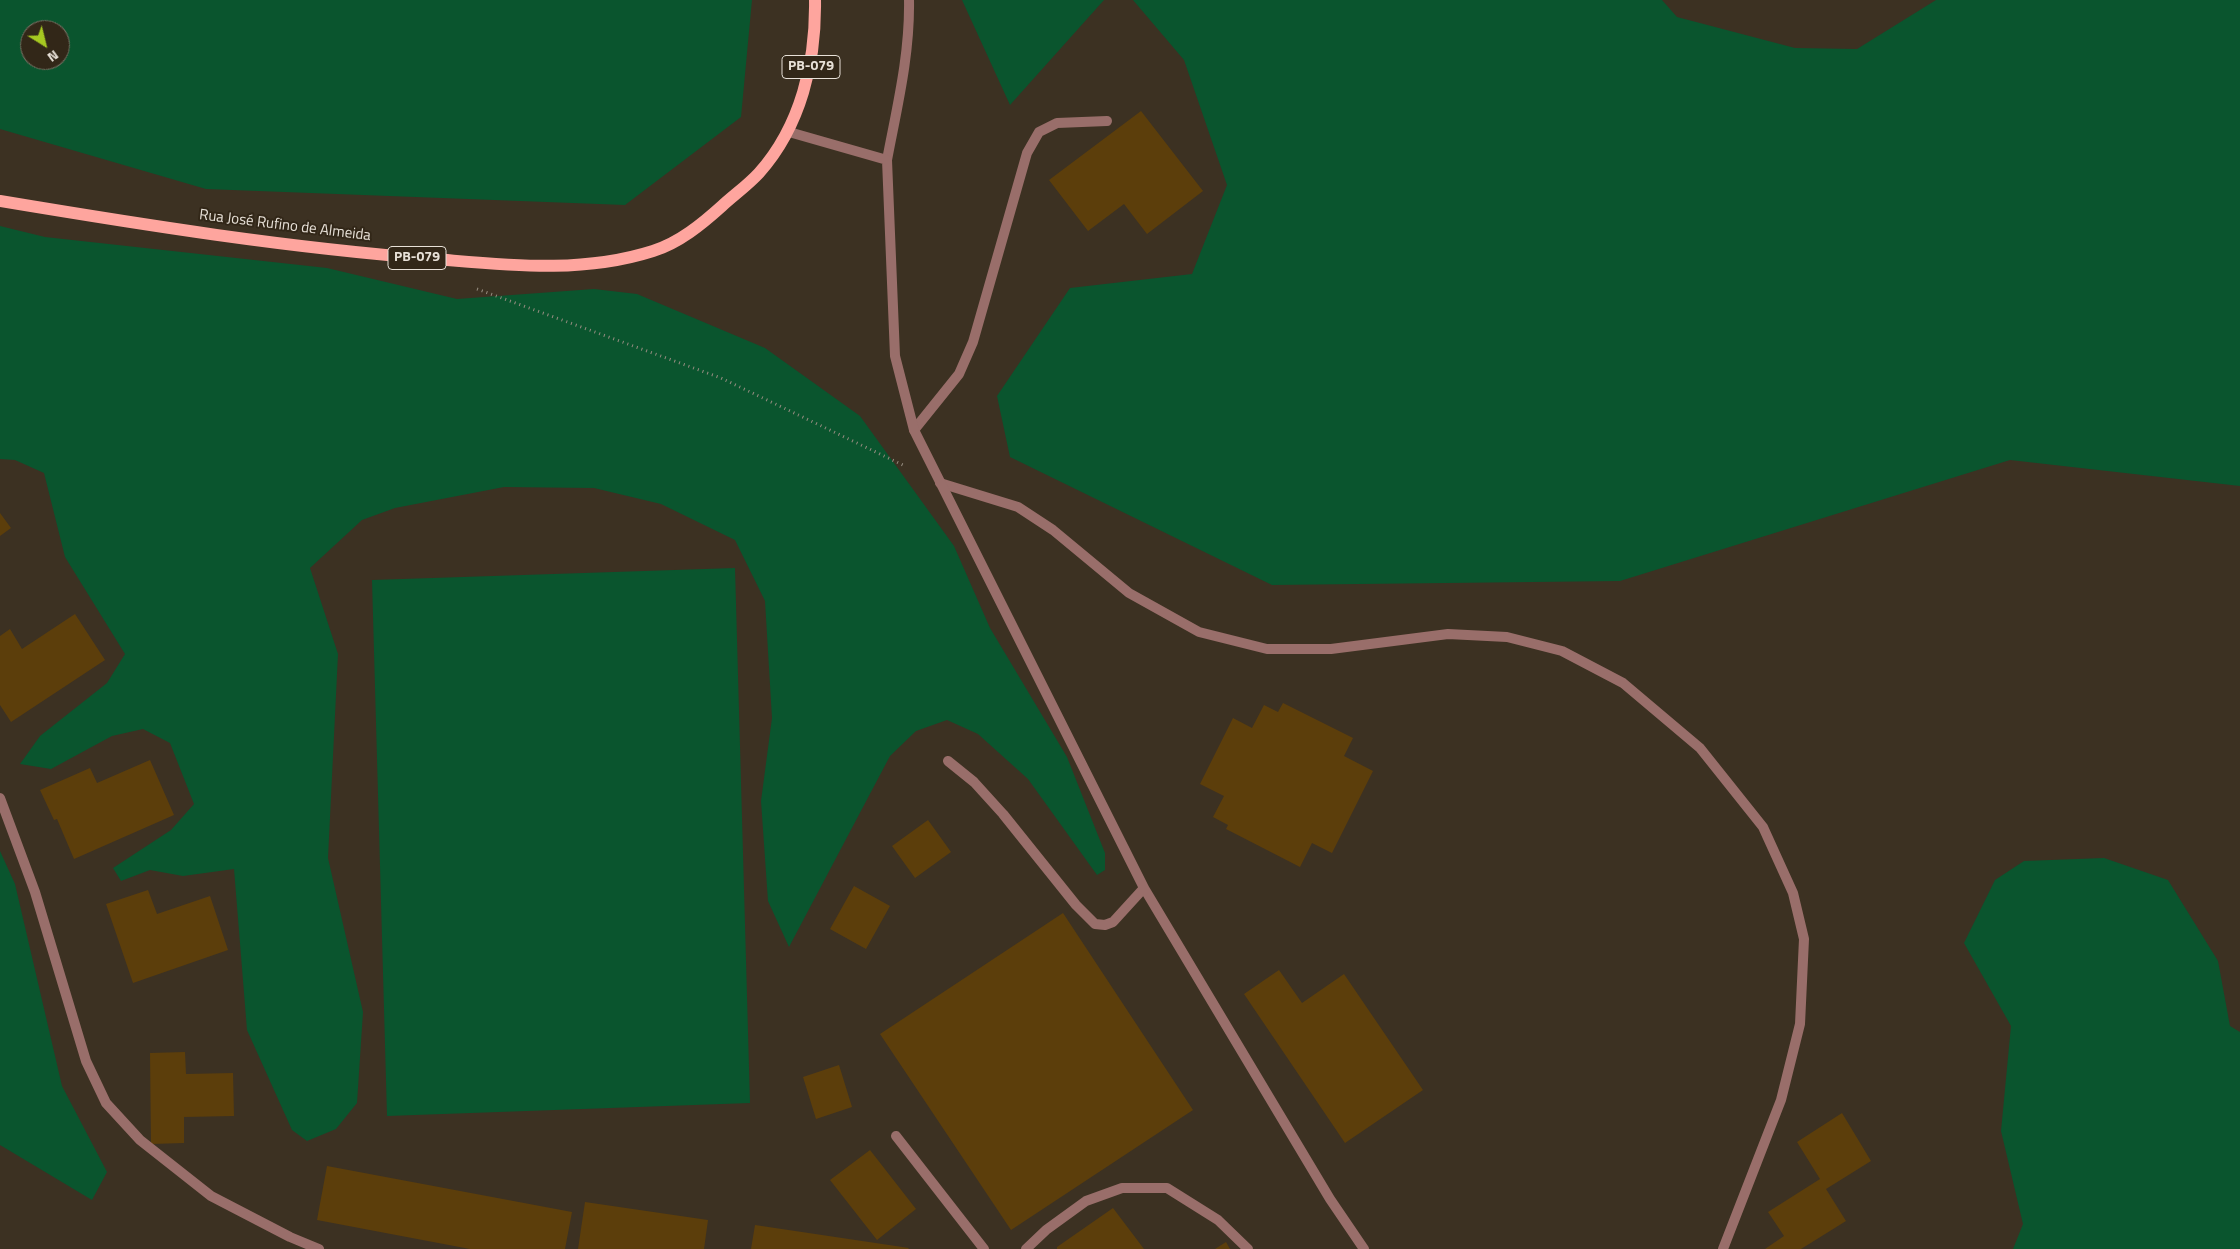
<!DOCTYPE html>
<meta charset="utf-8">
<style>
body{margin:0}
#map{position:relative;width:2240px;height:1249px;overflow:hidden;background:#3c3122;font-family:"Titillium Web",sans-serif}
canvas{display:block}
.north{position:absolute;left:20px;top:20px;width:50px;height:50px;box-sizing:border-box;background:#322718;border:1px solid #7a7164;border-radius:50%;rotate:144deg;font-size:14px;font-weight:700;line-height:20px;text-align:center;color:#e7e0d7}
.north::after{content:'';display:block;margin:auto;width:18px;height:22px;background:#a6c821;clip-path:polygon(50% 0,100% 100%,50% 72%,0 100%)}
</style>
<div id="map">
<canvas width="2240" height="1249"></canvas>
<div class="north">N</div>
</div>
<script>
const c = document.querySelector('canvas').getContext('2d');
c.lineJoin = 'round';
function fill(path, color) {
  c.fillStyle = color;
  c.fill(path, 'evenodd');
}
function stroke(path, color, width, dash) {
  c.strokeStyle = color;
  c.lineWidth = width;
  c.lineCap = dash ? 'butt' : 'round';
  c.setLineDash(dash || []);
  c.stroke(path);
}
function write(font, color, halo, rows, align = 'center') {
  c.font = font + ' "Titillium Web",sans-serif';
  c.lineWidth = 4;
  c.setLineDash([]);
  c.textBaseline = 'middle';
  c.strokeStyle = halo;
  c.fillStyle = color;
  for (const [text, x, y, turn = 0] of rows) {
    c.save();
    c.translate(x, y);
    c.rotate((+turn || 0) * Math.PI / 180);
    c.textAlign = isNaN(turn) ? turn : align;
    if (halo) c.strokeText(text, 0, 0);
    c.fillText(text, 0, 0);
    c.restore();
  }
}
const green = new Path2D(`
 M0,0H752L741,117L625,205L206,189L0,129ZM30,30H60V60H30Z
 M962,0H1104L1010,105Z
 M1133,0H1662L1677,17L1795,48L1857,49L1936,0H2240V486L2010,460L1620,581L1272,585L1010,457L997,396L1070,288L1192,274L1227,185L1184,60Z
 M0,226L45,237L327,268L457,299L594,289L637,294L765,348L860,416L954,546L990,628L1067,757L1105,853V870L1097,875L1028,779L978,734L947,720L916,731L890,756L789,947L768,901L761,801L772,718L765,601L735,540L661,504L594,488L504,487L395,508L362,520L310,568L338,654L328,858L363,1012L357,1103L336,1129L307,1141L292,1130L247,1030L234,869L183,876L150,870L121,881L113,868L171,830L194,804L170,743L143,729L112,736L51,769L20,764L40,736L107,683L125,654L65,557L44,473L15,460L0,459Z
 M735,568L750,1103L387,1116L372,580Z
 M0,851L15,884L62,1086L107,1172L92,1200L0,1145Z
 M2104,858L2168,880L2218,961L2230,1026L2240,1032V1249H2013L2023,1224L2001,1131L2011,1026L1964,943L1995,880L2024,861Z`);
const building = new Path2D(`
 M1141,111L1203,191L1147,234L1124,204L1088,231L1049,180Z
 M0,513L11,528L0,536Z
 M75,614L105,660L11,722L0,705V636L10,629L22,649Z
 M1283,703L1353,738L1344,756L1373,771L1332,853L1312,843L1300,867L1226,829L1228,825L1213,817L1224,796L1200,784L1233,718L1252,728L1264,705L1278,712Z
 M150,760L174,815L74,859L57,819L54,820L40,790L90,768L97,783Z
 M928,820L951,852L915,878L892,846Z
 M854,886L890,906L866,949L830,929Z
 M148,890L157,914L210,896L228,950L133,983L106,904Z
 M1063,913L1193,1110L1011,1230L880,1034Z
 M1279,970L1302,1003L1344,974L1423,1090L1345,1143L1244,994Z
 M185,1052L186,1074L233,1073L234,1116L184,1117V1143L151,1144L150,1053Z
 M839,1065L852,1107L816,1119L803,1077Z
 M1842,1113L1871,1161L1826,1189L1846,1221L1801,1249H1765L1784,1236L1768,1212L1820,1179L1797,1142Z
 M870,1150L916,1209L877,1240L830,1180Z
 M327,1166L572,1212L565,1249H470L317,1220Z
 M585,1202L708,1220L704,1249H578Z
 M1113,1208L1144,1249H1057V1247Z
 M755,1225L909,1248L908,1249H751Z
 M1226,1242L1230,1249H1215Z`);
const path = new Path2D(`
 M477,289L721,378L905,466`);
const service = new Path2D(`
 M887,160C897,107 910,55 909,0
 M914,430L959,374L973,342L1027,153L1039,132L1057,123L1107,121
 M940,483L1018,507L1053,530L1129,593L1199,632L1267,649H1331L1448,634L1507,637L1562,651L1623,683L1700,748L1763,827L1793,893L1804,939L1800,1024L1781,1100L1723,1249`);
const minor = new Path2D(`
 M789,132L887,160L895,356L914,430L1144,888L1330,1199L1364,1249
 M948,761L974,782L1003,814L1076,905L1095,924L1105,925L1113,922L1144,888
 M0,798L35,892L86,1061L106,1103L140,1140L211,1196L290,1237L319,1249
 M896,1136L984,1249
 M1026,1249L1046,1230L1086,1201L1122,1188H1167L1218,1220L1248,1249`);
const primary = new Path2D(`
 M0,201C144,225 288,248 434,259C508,265 581,274 653,251C679,243 702,224 722,206C734,195 748,185 759,173C801,126 816,62 815,0`);
const shields = [
 [811,67,58],
 [417,258,58]
];
const shieldNames = [
 ["PB-079",811,67],
 ["PB-079",417,258]
];
const streetNames = [
 ["Rua José Rufino de Almeida",285,226,7]
];
fill(green, '#0a552e');
fill(building, '#5c3e0b');
stroke(path, '#968d81', 3, [1, 4]);
stroke(service, '#996e6a', 10);
stroke(minor, '#996e6a', 10);
stroke(primary, '#fea59e', 12);
for (const [x, y, w] of shields) {
  const box = new Path2D();
  box.roundRect(x - w / 2, y - 11.5, w, 23, 4);
  c.fillStyle = '#322718';
  c.fill(box);
  stroke(box, '#e7e0d7', 1);
}
write('bold 14px', '#e7e0d7', null, shieldNames);
write('15px', '#e7e0d7', '#322718', streetNames);
</script>
